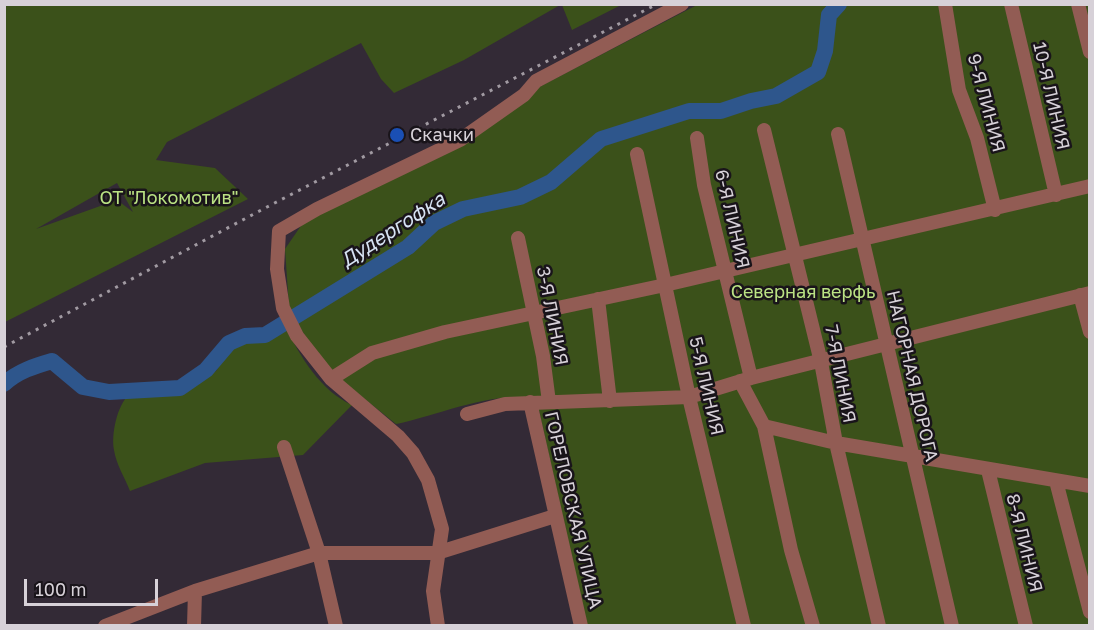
<!DOCTYPE html>
<meta charset="utf-8">
<style>
body{margin:0}
#map{position:relative;width:1094px;height:630px;overflow:hidden;background:#332a36;font-family:"Golos Text",sans-serif}
canvas{display:block}
.frame{position:absolute;inset:0;border:6px solid #d7d1d8;pointer-events:none}
.scale{position:absolute;left:24px;top:579px;width:134px;height:27px;box-sizing:border-box;border:3px solid #d7d1d8;border-top:0;padding-left:8px;font-size:18px;line-height:21px;white-space:nowrap;color:#d7d1d8;-webkit-text-stroke:4px #19141a;paint-order:stroke}
</style>
<div id="map">
<canvas width="1094" height="630"></canvas>
<div class="frame"></div>
<div class="scale">100 m</div>
</div>
<script>
const c = document.querySelector('canvas').getContext('2d');
c.lineJoin = 'round';
function fill(path, color) {
  c.fillStyle = color;
  c.fill(path, 'evenodd');
}
function stroke(path, color, width, dash) {
  c.strokeStyle = color;
  c.lineWidth = width;
  c.lineCap = dash ? 'butt' : 'round';
  c.setLineDash(dash || []);
  c.stroke(path);
}
function write(font, color, halo, rows, align = 'center') {
  c.font = font + ' "Golos Text",sans-serif';
  c.lineWidth = 5;
  c.setLineDash([]);
  c.textBaseline = 'middle';
  c.strokeStyle = halo;
  c.fillStyle = color;
  for (const [text, x, y, turn = 0] of rows) {
    c.save();
    c.translate(x, y);
    c.rotate((+turn || 0) * Math.PI / 180);
    c.textAlign = isNaN(turn) ? turn : align;
    if (halo) c.strokeText(text, 0, 0);
    c.fillText(text, 0, 0);
    c.restore();
  }
}
const green = new Path2D(`
 M5,4H560V5L464,60L394,93L381,79L361,43L167,142L156,160L215,168L248,199L5,322ZM117,183L133,212L117,200L36,229Z
 M562,5H621L572,30Z
 M697,5H1089V625H587L537,402C507,385 430,418 396,424L336,376L312,349L289,307L285,249L307,217L462,145L539,87Z
 M286,327C300,357 321,391 352,405L303,455L205,463L130,491C125,478 116,464 114,450C111,435 117,405 129,395L142,396L155,391L177,393L216,371L233,345L263,340Z`);
const river = new Path2D(`
 M4,384C18,371 35,366 52,361L83,387L109,392L180,388L206,370L229,343L245,336L265,335L408,247L434,223L463,209L520,197L551,182L601,139L689,111H721L751,101L776,96L818,72L825,51L829,15L839,4`);
const minor = new Path2D(`
 M945,4L959,90L977,138L995,210
 M1011,4L1056,195
 M1078,4L1090,52
 M764,130L821,362L836,443L879,626
 M838,134L952,626
 M697,138L704,185L751,378
 M637,154L689,397L744,626
 M518,238L543,356L549,402
 M1080,295L1090,332
 M598,299L610,401
 M331,379L372,353L445,332L665,285L1090,186
 M740,381L764,426L836,443L1090,486
 M530,402L581,626
 M467,414L505,404L689,397L751,378L1090,293
 M764,426L791,550L813,626
 M284,447L319,553L336,626
 M988,470L1026,626
 M1056,481L1090,612
 M105,626L195,591L319,553H437L555,516
 M194,626L195,591
 M438,626L433,591L442,529L428,480L413,453L398,436L331,379L297,336L283,308L277,269L279,231L317,209L460,140L524,95L536,81L682,4`);
const rail = new Path2D(`
 M4,347L267,207L657,4`);
const markers = [
 [397,135,8,"#1a4fb4"]
];
const streetNames = [
 ["10-Я ЛИНИЯ",1051,96,77],
 ["9-Я ЛИНИЯ",986,103,75],
 ["6-Я ЛИНИЯ",732,219,77],
 ["3-Я ЛИНИЯ",552,316,79],
 ["7-Я ЛИНИЯ",840,374,79],
 ["НАГОРНАЯ ДОРОГА",912,376,77],
 ["5-Я ЛИНИЯ",706,386,77],
 ["ГОРЕЛОВСКАЯ УЛИЦА",573,510,77],
 ["8-Я ЛИНИЯ",1024,543,76]
];
const poiNames = [
 ["Скачки",410,135]
];
const parkNames = [
 ["ОТ \"Локомотив\"",169,198],
 ["Северная верфь",803,292]
];
const waterNames = [
 ["Дудергофка",393,230,-33]
];
fill(green, '#3b511a');
stroke(river, '#2e568c', 16);
stroke(minor, '#925c54', 14);
stroke(rail, '#a19aa2', 3, [3, 6]);
for (const [x, y, r, color] of markers) {
  const dot = new Path2D();
  dot.arc(x, y, r, 0, 2 * Math.PI);
  c.fillStyle = color;
  c.fill(dot);
  stroke(dot, '#19141a', 2);
}
write('18px', '#d7d1d8', '#19141a', streetNames);
write('18px', '#d7d1d8', '#19141a', poiNames, 'left');
write('18px', '#bbe384', '#19141a', parkNames);
write('italic 20px', '#d7e3f3', '#19141a', waterNames);
</script>
